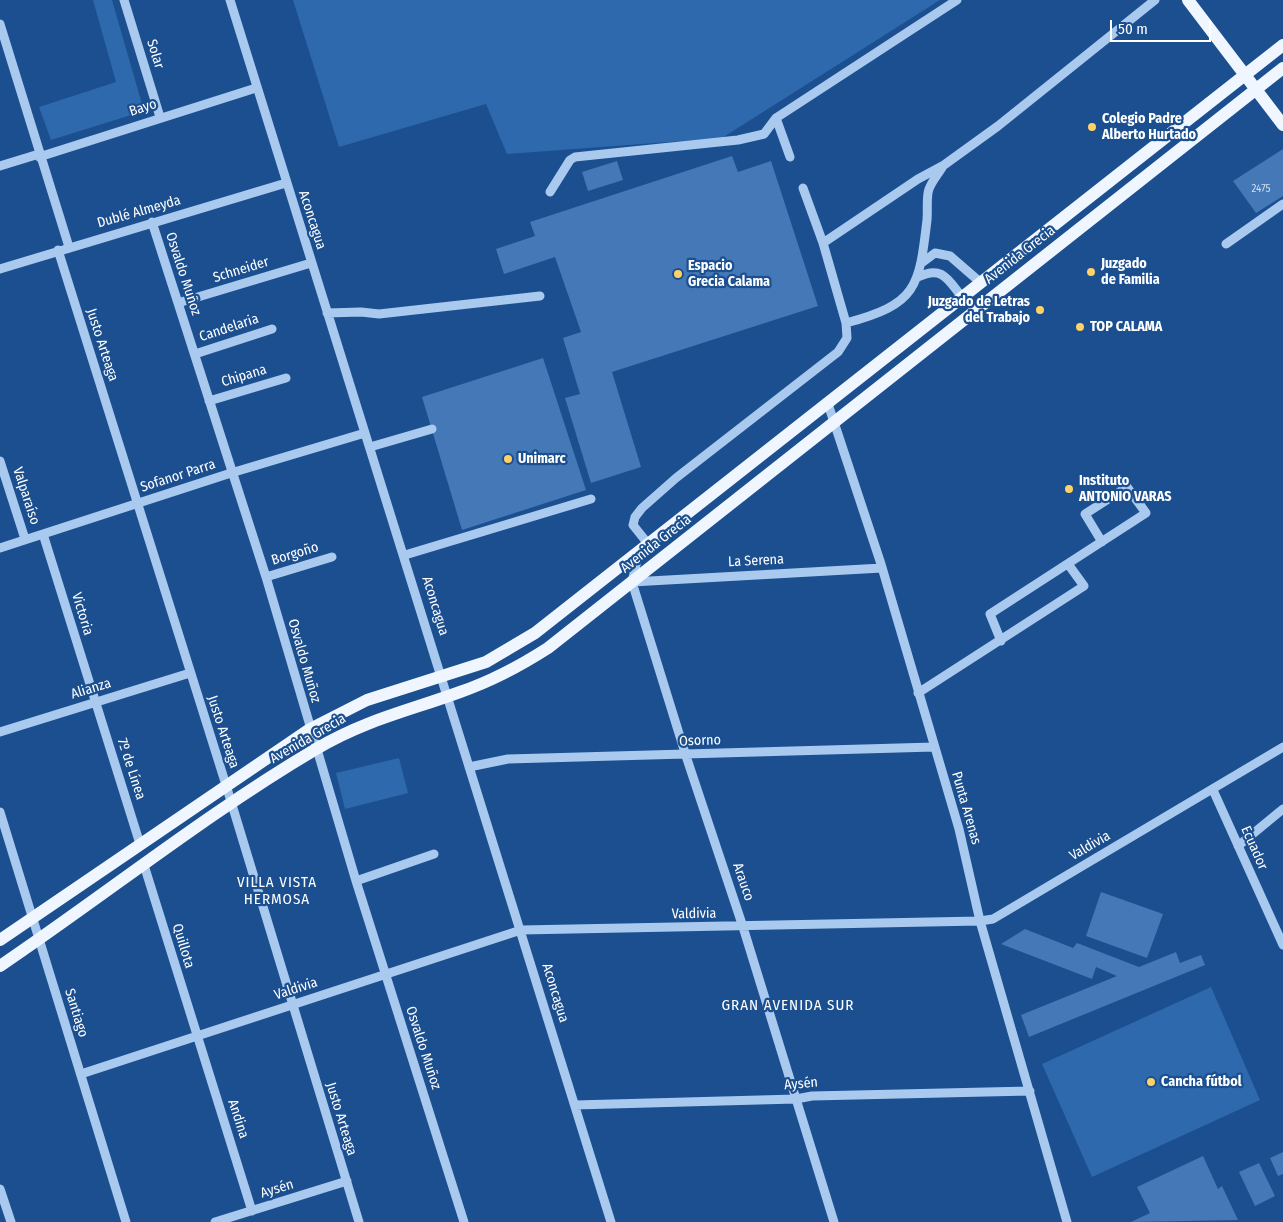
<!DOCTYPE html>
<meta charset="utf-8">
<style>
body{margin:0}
#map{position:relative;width:1283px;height:1222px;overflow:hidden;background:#1b4f8f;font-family:"Fira Sans Condensed",sans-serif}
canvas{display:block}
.scale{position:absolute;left:1110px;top:20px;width:101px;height:22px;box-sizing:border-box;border:2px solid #fff;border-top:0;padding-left:6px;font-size:15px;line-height:18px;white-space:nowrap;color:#fff;-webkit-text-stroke:4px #1b4f8f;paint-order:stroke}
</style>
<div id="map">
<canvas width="1283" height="1222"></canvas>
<div class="scale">50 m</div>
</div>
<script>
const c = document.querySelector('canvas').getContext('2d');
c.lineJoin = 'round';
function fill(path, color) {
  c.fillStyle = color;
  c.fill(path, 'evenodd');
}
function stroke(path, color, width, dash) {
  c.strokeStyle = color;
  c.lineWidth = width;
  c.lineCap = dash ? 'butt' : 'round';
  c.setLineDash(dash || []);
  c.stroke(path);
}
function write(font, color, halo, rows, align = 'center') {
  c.font = font + ' "Fira Sans Condensed",sans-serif';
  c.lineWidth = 4.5;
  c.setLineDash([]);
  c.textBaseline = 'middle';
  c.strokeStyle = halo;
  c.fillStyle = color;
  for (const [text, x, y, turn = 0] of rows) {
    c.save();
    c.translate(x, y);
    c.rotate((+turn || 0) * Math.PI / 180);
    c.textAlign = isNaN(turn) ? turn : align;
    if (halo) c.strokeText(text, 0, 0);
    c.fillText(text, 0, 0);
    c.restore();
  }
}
const green = new Path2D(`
 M93,0H112L144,111L51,140L39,107L116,82Z
 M293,0H940L722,138L507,154L486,104L339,147Z
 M399,758L408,793L345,809L336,773Z
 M1211,987L1260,1100L1092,1177L1042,1064Z`);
const building = new Path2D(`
 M1283,149V196L1256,213L1233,181Z
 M732,156L738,172L771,161L818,306L612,372L641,467L591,483L565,398L580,394L563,338L581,332L555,257L504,274L496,249L535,236L530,222Z
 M617,161L623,180L588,191L582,172Z
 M543,358L586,490L462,530L422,397Z
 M1101,892L1163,914L1147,958L1086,936Z
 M1025,929L1073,948L1077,943L1139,967L1176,952L1180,963L1201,955L1205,965L1029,1037L1021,1015L1117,976L1096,967L1092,979L1001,944Z
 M1283,1152V1174L1278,1176L1270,1158Z
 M1203,1156L1218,1189L1222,1186L1238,1220L1131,1222L1150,1213L1137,1187Z
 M1259,1163L1275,1196L1255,1206L1239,1172Z`);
const minor = new Path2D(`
 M124,0L160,117
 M230,0L611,1222
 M0,24L69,247
 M776,118L957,0
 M39,157L256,88
 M0,166L39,154
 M550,192L570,160L575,157L738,140L764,134L776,118L790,157
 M152,222L266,577L356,881L464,1222
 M823,243L918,179L944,165L998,126L1155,0
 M1226,244L1283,204
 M58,250L226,785L359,1222
 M923,262L935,253L950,256L980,282
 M0,269L286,183
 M918,277C943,265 948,280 962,297
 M178,303L311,263
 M327,313L361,312L379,314L540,296
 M846,323C917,304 919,288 927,220C928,210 926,197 929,189C932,181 939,173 943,166
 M195,354L272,329
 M209,401L286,378
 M828,404L881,564L959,829L980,921L1067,1222
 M370,447L432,429
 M0,461L25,539
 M43,534L140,844
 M649,545L633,525L635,517L642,508L676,478L838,352L847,338L846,323L823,243L803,188
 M0,548L231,473L365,433
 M639,552L632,582L686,756L743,927L834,1222
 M405,555L591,499
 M266,577L332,557
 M632,582L882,568
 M1001,641L990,614L1146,513L1127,487L1085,514L1102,542
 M918,693L1084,586L1068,564
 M0,732L190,673
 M469,767L508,759L934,747
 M1213,790L1283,945
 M0,812L126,1222
 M1238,846L1283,809
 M144,865L252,1211
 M356,881L434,854
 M81,1074L521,930L980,921L993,919L1283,747
 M575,1105L796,1099L812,1096L1030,1091
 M0,1189L11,1222
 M215,1222L347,1181`);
const major = new Path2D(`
 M1188,0L1283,125
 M0,940L310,729L367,700L486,662L535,633L1283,45
 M0,966C105,895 206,814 316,749C365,720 408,711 460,692C492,681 520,666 548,648L1283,68`);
const markers = [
 [1092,127,5,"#ffd166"],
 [1091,272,5,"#ffd166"],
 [678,274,5,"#ffd166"],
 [1040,310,5,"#ffd166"],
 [1080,327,5,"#ffd166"],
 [508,459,5,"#ffd166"],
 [1069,489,5,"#ffd166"],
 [1151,1082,5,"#ffd166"]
];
const numberNames = [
 ["2475",1261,189]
];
const streetNames = [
 ["Solar",155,54,73],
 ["Bayo",143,108,-18],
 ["Dublé Almeyda",139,212,-16],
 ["Aconcagua",312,220,72],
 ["Avenida Grecia",1020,255,-38],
 ["Schneider",241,270,-17],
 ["Osvaldo Muñoz",183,274,72],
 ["Candelaria",229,328,-18],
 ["Justo Arteaga",102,345,72],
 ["Chipana",244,376,-17],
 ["Sofanor Parra",178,476,-18],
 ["Valparaíso",26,496,72],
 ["Avenida Grecia",656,544,-38],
 ["Borgoño",295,554,-17],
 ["La Serena",756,561,-3],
 ["Aconcagua",435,606,73],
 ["Victoria",82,614,73],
 ["Osvaldo Muñoz",304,661,74],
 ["Alianza",91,689,-17],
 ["Justo Arteaga",223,732,72],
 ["Avenida Grecia",308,739,-30],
 ["Osorno",700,741,-2],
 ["7º de Línea",131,769,72],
 ["Punta Arenas",966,808,74],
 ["Valdivia",1090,846,-30],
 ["Ecuador",1254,848,66],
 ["Arauco",743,882,71],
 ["Valdivia",694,914,-1],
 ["Quillota",183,946,73],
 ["Valdivia",296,989,-18],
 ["Aconcagua",555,993,73],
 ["Santiago",76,1013,73],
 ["Osvaldo Muñoz",423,1048,72],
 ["Aysén",801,1084,-5],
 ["Andina",238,1119,72],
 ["Justo Arteaga",341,1119,73],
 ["Aysén",277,1189,-17]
];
const poiNames = [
 ["Colegio Padre",1102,119],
 ["Alberto Hurtado",1102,135],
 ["Juzgado",1101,264],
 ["de Familia",1101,280],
 ["Espacio",688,266],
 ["Grecia Calama",688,282],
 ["Juzgado de Letras",1030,302,"right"],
 ["del Trabajo",1030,318,"right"],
 ["TOP CALAMA",1090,327],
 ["Unimarc",518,459],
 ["Instituto",1079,481],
 ["ANTONIO VARAS",1079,497],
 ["Cancha fútbol",1161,1082]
];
const neighbourhoodNames = [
 ["VILLA VISTA",277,883],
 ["HERMOSA",277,900],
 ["GRAN AVENIDA SUR",788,1006]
];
fill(green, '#2e69ad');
fill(building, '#4478b7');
stroke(minor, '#a9c9ee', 9);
stroke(major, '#f0f6ff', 12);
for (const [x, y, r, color] of markers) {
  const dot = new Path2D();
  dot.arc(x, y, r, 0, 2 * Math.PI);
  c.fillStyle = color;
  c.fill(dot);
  stroke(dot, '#1b4f8f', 2);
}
write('11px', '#d0dded', null, numberNames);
write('14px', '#fff', '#1b4f8f', streetNames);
write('bold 14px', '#fff', '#1b4f8f', poiNames, 'left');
c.letterSpacing = '1px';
write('15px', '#fff', '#1b4f8f', neighbourhoodNames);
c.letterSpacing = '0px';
</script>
